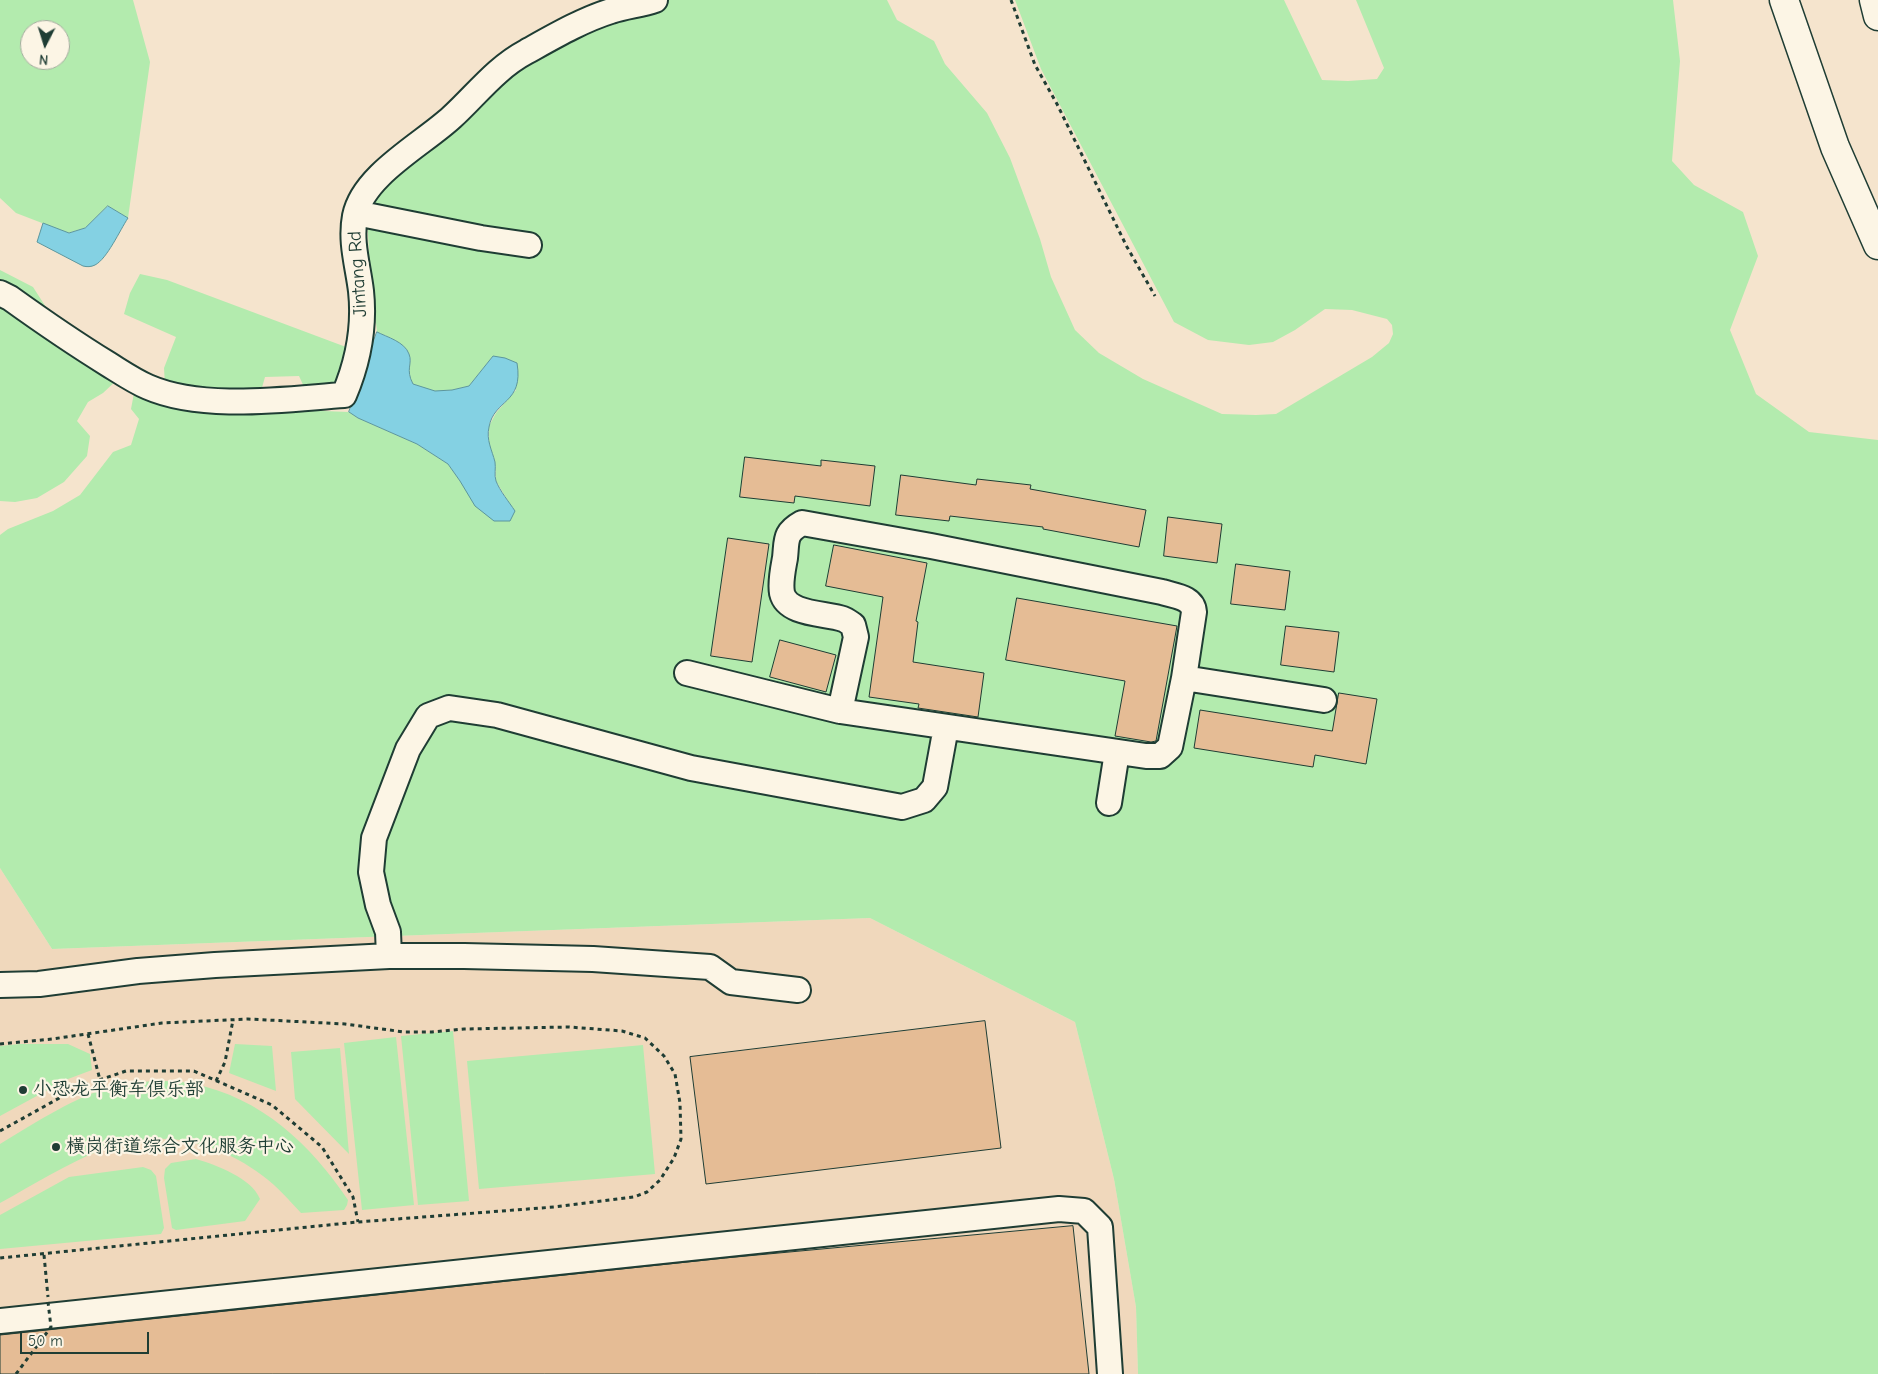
<!DOCTYPE html>
<meta charset="utf-8">
<style>
body{margin:0}
#map{position:relative;width:1878px;height:1374px;overflow:hidden;background:#f5e4cd;font-family:"Comic Neue",sans-serif}
canvas{display:block}
.north{position:absolute;left:20px;top:20px;width:50px;height:50px;box-sizing:border-box;background:#fcf5e5;border:1px solid #a4ab9e;border-radius:50%;rotate:185deg;font-size:14px;font-weight:700;line-height:20px;text-align:center;color:#1f3d34}
.north::after{content:'';display:block;margin:auto;width:18px;height:22px;background:#1f3d34;clip-path:polygon(50% 0,100% 100%,50% 72%,0 100%)}
.scale{position:absolute;left:20px;top:1332px;width:129px;height:22px;box-sizing:border-box;border:2px solid #1f3d34;border-top:0;padding-left:6px;font-size:15px;line-height:18px;white-space:nowrap;color:#1f3d34;-webkit-text-stroke:4px #fcf5e5;paint-order:stroke}
</style>
<div id="map">
<canvas width="1878" height="1374"></canvas>
<div class="north">N</div>
<div class="scale">50 m</div>
</div>
<script>
const c = document.querySelector('canvas').getContext('2d');
c.lineJoin = 'round';
function fill(path, color) {
  c.fillStyle = color;
  c.fill(path, 'evenodd');
}
function stroke(path, color, width, dash) {
  c.strokeStyle = color;
  c.lineWidth = width;
  c.lineCap = dash ? 'butt' : 'round';
  c.setLineDash(dash || []);
  c.stroke(path);
}
function write(font, color, halo, rows, align = 'center') {
  c.font = font + ' "Comic Neue","LXGW WenKai TC",sans-serif';
  c.lineWidth = 4.5;
  c.setLineDash([]);
  c.textBaseline = 'middle';
  c.strokeStyle = halo;
  c.fillStyle = color;
  for (const [text, x, y, turn = 0] of rows) {
    c.save();
    c.translate(x, y);
    c.rotate((+turn || 0) * Math.PI / 180);
    c.textAlign = isNaN(turn) ? turn : align;
    if (halo) c.strokeText(text, 0, 0);
    c.fillText(text, 0, 0);
    c.restore();
  }
}
const built = new Path2D(`
 M0,868L52,949L870,918L1075,1022L1114,1179L1136,1307L1138,1374H0Z`);
const green = new Path2D(`
 M0,0H133L150,62L128,218L108,206L85,228L68,233L16,213L0,198ZM30,30H60V60H30Z
 M617,0H887L897,20L934,41L945,64L987,113L1010,158L1040,239L1051,277L1075,330L1099,353L1143,379L1222,414L1256,415L1276,414L1372,357L1389,343L1393,334L1392,325L1387,319L1352,310L1325,309L1295,330L1273,342L1249,345L1208,340L1174,322L1041,69L1015,0H1284L1322,80L1348,81L1377,79L1384,68L1356,0H1673L1680,61L1672,161L1694,185L1743,212L1758,256L1730,330L1756,394L1809,432L1878,440V1374H1138L1136,1307L1114,1179L1075,1022L870,918L52,949L0,868V535L8,529L53,511L80,495L113,452L131,445L139,419L131,409L135,388L271,409L349,412L358,418L417,444L448,464L460,481L514,511L496,481L495,462L489,444V426L496,413L516,390L493,356L469,386L452,390L435,392L413,384C405,369 413,365 409,354C405,342 387,337 377,332L370,271L367,216L383,159L505,54Z
 M0,270L33,287L51,315L119,378L103,393L88,402L77,421L90,436L87,456L64,482L37,498L15,502L0,501Z
 M140,274L167,280L346,347L345,359L339,380L321,391L305,389L299,376L265,377L261,391L232,395L165,385L164,368L176,337L124,314L130,293Z
 M453,1031L469,1201L418,1205L401,1036Z
 M396,1037L414,1205L362,1210L344,1043Z
 M20,1044H68L90,1054L92,1070L68,1079L0,1116V1046Z
 M235,1044L272,1046L276,1091L229,1073Z
 M643,1045L655,1174L479,1189L467,1061Z
 M340,1048L349,1154L295,1099L291,1052Z
 M155,1081C168,1081 181,1081 193,1084C261,1097 311,1145 348,1200L347,1205L344,1210L301,1213C289,1200 277,1186 263,1176C214,1139 159,1128 101,1150C66,1164 33,1185 0,1203V1144C37,1122 75,1096 117,1085C129,1082 143,1082 155,1081Z
 M196,1159C216,1165 252,1178 260,1199L245,1221L176,1230L172,1228L164,1178L165,1169L171,1163Z
 M143,1167L151,1170L156,1176L164,1228L161,1234L0,1249V1215L69,1177Z`);
const water = new Path2D(`
 M108,206L128,218C120,230 107,259 95,265C91,267 87,267 83,266L37,242L43,223L69,233L85,228Z
 M377,332C387,337 405,342 409,354C413,364 405,369 413,384L435,391L452,390L469,386L493,356L505,358L517,363C524,404 494,399 489,427C486,440 492,450 495,462C496,468 494,475 496,481C500,491 509,502 515,511L510,521H494L475,506L460,481L448,464L417,444L358,418L349,412Z`);
const building = new Path2D(`
 M745,457L821,466V460L875,466L870,506L795,496L794,503L740,497Z
 M901,475L976,485L977,479L1031,485L1030,489L1146,510L1139,547L1043,529V527L950,516L949,521L896,515Z
 M1168,517L1222,524L1217,563L1164,556Z
 M728,538L769,544L752,662L711,656Z
 M834,545L927,563L916,621L918,622L913,662L984,673L978,717L918,708L919,704L869,697L883,597L826,586Z
 M1236,564L1290,571L1285,610L1231,604Z
 M1017,598L1177,626L1156,741L1151,742L1115,736L1125,681L1006,660Z
 M1286,626L1339,632L1334,672L1281,665Z
 M780,640L836,655L826,692L770,677Z
 M1339,693L1377,699L1366,764L1315,755L1313,767L1194,748L1200,710L1332,731Z
 M985,1021L1001,1148L706,1184L690,1057Z
 M1073,1226L1089,1374H0V1335L725,1258Z`);
const path = new Path2D(`
 M1011,0L1035,65L1057,104L1127,247L1155,296
 M88,1034L100,1080
 M0,1044L52,1039L162,1023L248,1019L345,1024L404,1032H432L464,1029L569,1027L622,1031L645,1038L664,1056L675,1074L680,1103L681,1139L674,1158L660,1180L647,1192L634,1197L554,1207L358,1222L0,1258
 M216,1081L225,1062L233,1020
 M0,1131L81,1086L126,1071H194L272,1105L322,1147L353,1197L358,1222
 M44,1255L48,1297`);
const minor = new Path2D(`
 M356,213L481,238L529,245
 M0,293L10,298C42,321 74,343 108,364C121,372 134,381 148,387C203,411 286,399 344,395C358,362 365,328 361,291C358,266 350,242 355,216C363,175 423,144 452,117C476,95 496,68 526,52C553,37 582,20 611,11C625,6 641,5 655,0
 M687,673L840,711
 M1184,678L1170,747L1160,756H1146L840,711L856,637L853,625C850,623 846,620 843,619C826,613 787,615 782,593C780,582 783,569 785,558C787,540 784,533 802,523L931,546L1162,592C1175,596 1193,597 1194,612L1184,678L1324,700
 M1109,803L1117,752
 M389,956H464L593,959L710,967L731,982L798,990
 M0,985L39,984L138,971L215,965L389,956L388,932L378,905L371,872L374,838L408,749L428,716L449,708L497,715L691,768L902,807L924,800L935,787L946,727
 M0,1321L1059,1209L1084,1211L1100,1227L1110,1374`);
const highway = new Path2D(`
 M1784,0L1835,147L1878,245
 M1874,0L1878,16`);
const pathBridge = new Path2D(`
 M16,1374L51,1327L48,1302`);
const markers = [
 [23,1090,5,"#1f3d34"],
 [56,1147,5,"#1f3d34"]
];
const streetNames = [
 ["Jintang Rd",358,274,-94]
];
const poiNames = [
 ["小恐龙平衡车俱乐部",33,1090],
 ["横岗街道综合文化服务中心",66,1147]
];
fill(built, '#f0d8bc');
fill(green, '#b3ebae');
fill(water, '#84d1e3');
stroke(water, '#5c969d', 1);
fill(building, '#e5bc95');
stroke(building, '#1f3d34', 1);
stroke(minor, '#1f3d34', 28);
stroke(highway, '#1f3d34', 31);
stroke(path, '#1f3d34', 3, [4, 4]);
stroke(minor, '#fcf5e5', 24);
stroke(highway, '#fcf5e5', 28);
stroke(pathBridge, '#1f3d34', 3, [4, 4]);
for (const [x, y, r, color] of markers) {
  const dot = new Path2D();
  dot.arc(x, y, r, 0, 2 * Math.PI);
  c.fillStyle = color;
  c.fill(dot);
  stroke(dot, '#fcf5e5', 2);
}
write('19px', '#1f3d34', '#fcf5e5', streetNames);
write('19px', '#1f3d34', '#fcf5e5', poiNames, 'left');
</script>
